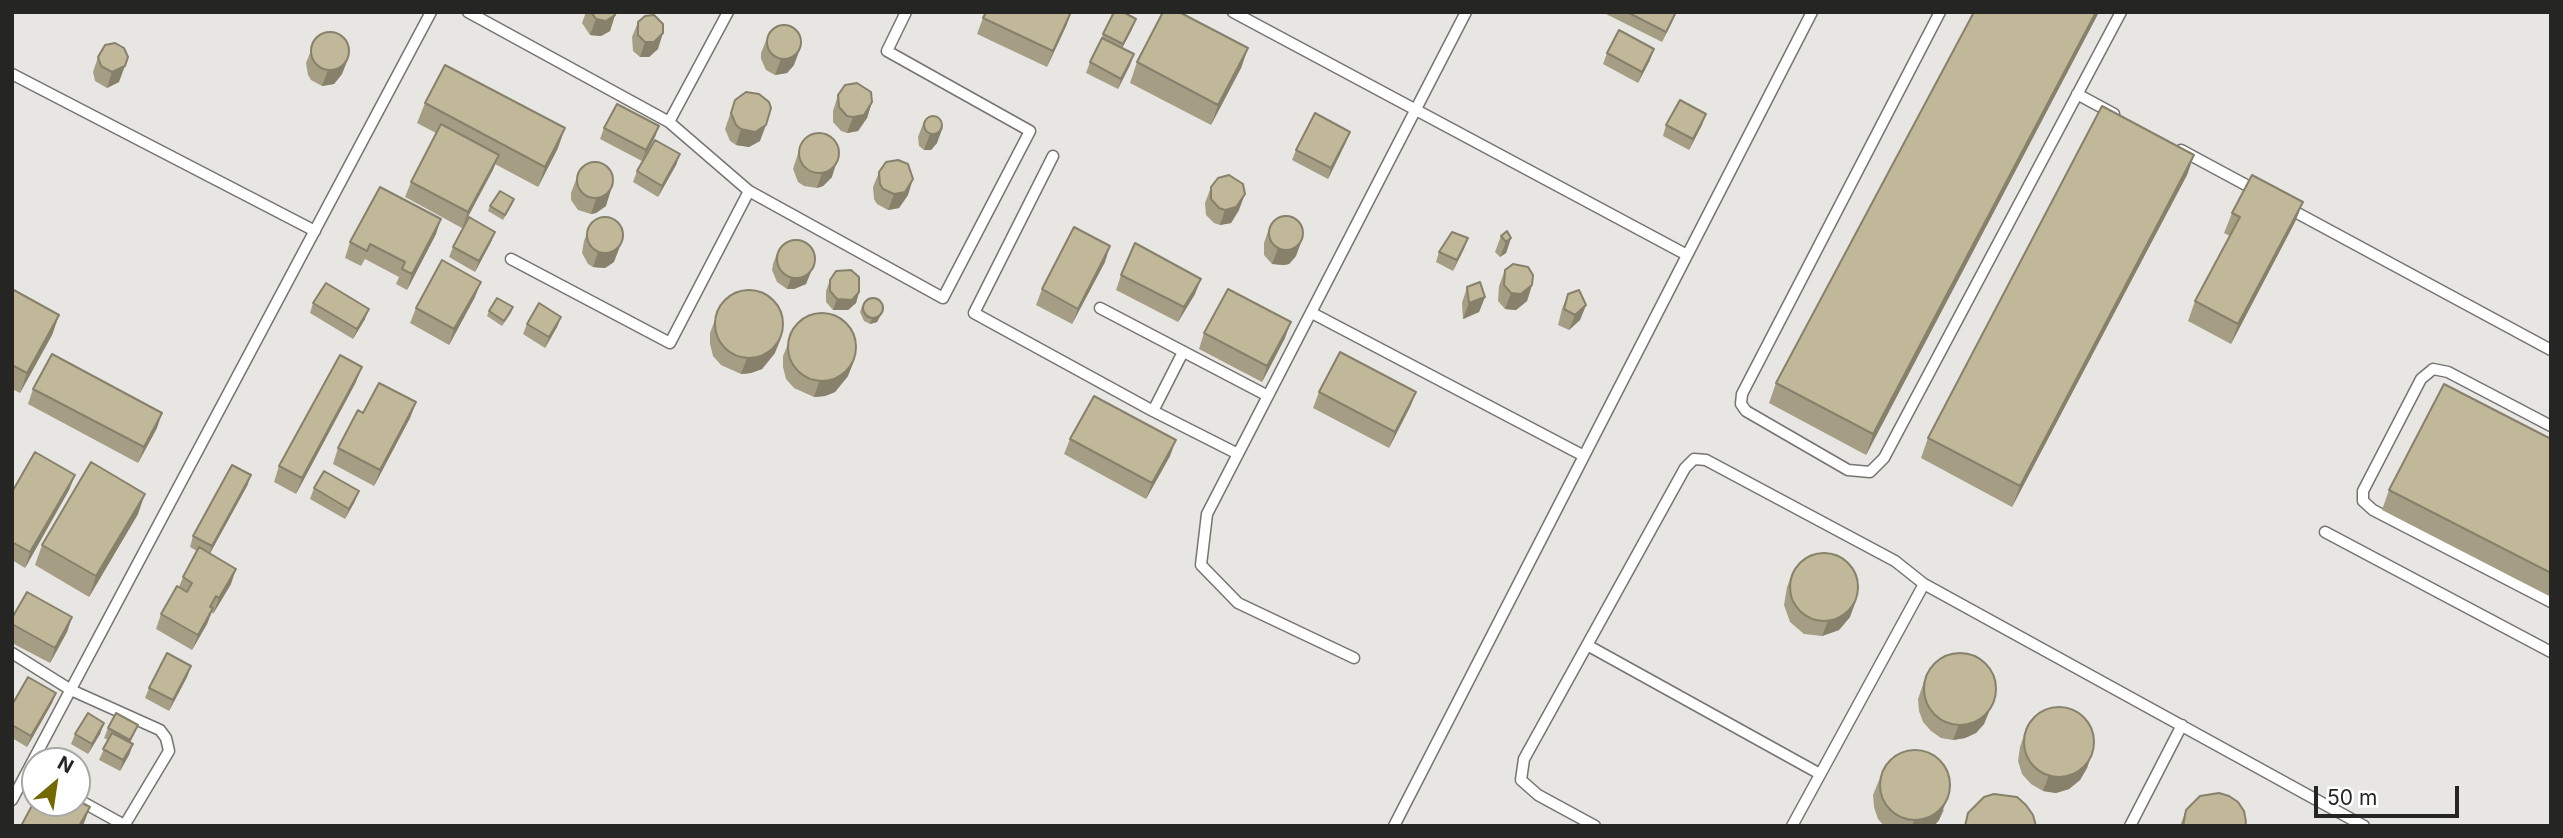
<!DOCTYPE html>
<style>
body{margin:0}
#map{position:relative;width:2563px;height:838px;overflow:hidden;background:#e7e6e3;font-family:Inter,sans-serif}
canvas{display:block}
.frame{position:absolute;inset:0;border:14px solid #252524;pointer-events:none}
.north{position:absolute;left:21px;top:747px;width:70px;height:70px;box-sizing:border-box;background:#fff;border:2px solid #a8a8a7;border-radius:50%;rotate:29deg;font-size:19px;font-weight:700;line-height:28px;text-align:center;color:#252524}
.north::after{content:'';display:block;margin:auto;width:24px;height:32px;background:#736900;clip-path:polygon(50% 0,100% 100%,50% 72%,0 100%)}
.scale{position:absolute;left:2314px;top:786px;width:145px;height:32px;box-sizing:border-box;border:4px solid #252524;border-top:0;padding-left:9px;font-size:21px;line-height:24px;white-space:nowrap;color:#252524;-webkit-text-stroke:5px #fff;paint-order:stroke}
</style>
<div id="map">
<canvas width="2563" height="838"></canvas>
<div class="frame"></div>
<div class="north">N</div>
<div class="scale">50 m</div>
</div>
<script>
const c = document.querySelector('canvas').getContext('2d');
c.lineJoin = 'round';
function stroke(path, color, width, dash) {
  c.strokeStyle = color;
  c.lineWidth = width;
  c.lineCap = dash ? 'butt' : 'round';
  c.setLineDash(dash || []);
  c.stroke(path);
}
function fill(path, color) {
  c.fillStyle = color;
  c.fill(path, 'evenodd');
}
const lane = new Path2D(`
 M468,12L669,122L728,12
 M1233,12L1687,255
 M1940,12L1742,394L1741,404L1746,411L1848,470L1870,472L1884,458L2121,12
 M12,74L315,231
 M2077,94L2114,114
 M669,122L749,191L943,298L1030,131L887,51L906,12
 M2181,150L2259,192
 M1053,156L974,313L1153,411L1238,454
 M2288,208L2551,350
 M511,259L670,343L749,191
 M1100,308L1268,396
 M1312,313L1584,456
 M1153,411L1183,352
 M2551,426L2448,372L2433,369L2421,379L2363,491V501L2373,510L2551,602
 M2325,532L2551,652
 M1587,645L1820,774
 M12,653L71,690L160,730L166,738L169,751L124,826
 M1354,658L1238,603L1201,565L1207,514L1466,12
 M77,799L124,825
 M12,800L431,12
 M1394,826L1812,12
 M1595,826L1538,795L1521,780L1524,759L1685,468L1694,459L1706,460L1895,561L1924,584L2364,826
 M1792,826L1924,584
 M2130,826L2182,725`);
const wall = new Path2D(`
 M586,12H616L610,31L601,36L590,35L582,23Z
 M1602,12H1676L1662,42Z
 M2099,12L1866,455L1769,403L1776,383Z
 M983,18L1067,24L1047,67L977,34Z
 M1136,19L1132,29L1122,48L1134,54L1130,65L1118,89L1086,73L1090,62L1099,44L1103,34Z
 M638,22L658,49L649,57H640L633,51L632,37Z
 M767,38L794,65L787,73L775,75L766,70L761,59V53Z
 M105,45L119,82L107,88L95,81L93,72L98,57Z
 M312,48L342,74L334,84L322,86L311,80L308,75L306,63Z
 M1248,48L1241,68L1211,125L1130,83L1137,62Z
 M1607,53L1650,60L1638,83L1603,64Z
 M838,95L872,102L867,118L858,131L847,133L841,131L833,122V111Z
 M735,100L760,141L749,147L736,145L730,141L725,129Z
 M425,103L558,148L538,187L495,164L462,228L405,197L411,182L436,133L417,123Z
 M924,121L937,143L931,150H924L919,146L918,137Z
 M1666,125H1702L1689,150L1663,136Z
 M659,126L655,137L642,161L600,139L604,128Z
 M802,141L832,177L823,186L817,188L804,186L798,182L793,169Z
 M1346,142L1328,179L1292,160L1296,150Z
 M680,154L676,165L658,197L633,182L637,171Z
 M2194,155L2187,175L2012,507L1921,458L1928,438Z
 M879,172L908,195L899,208L888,210L877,204L874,199L873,187Z
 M577,177L606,206L596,213L591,214L578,210L571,200V193Z
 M1211,187L1239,210L1231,223L1220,225L1214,223L1206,215L1205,203Z
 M514,199L512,205L503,220L488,211L490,206Z
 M2303,202L2295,222L2231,344L2188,321L2195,301L2230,236L2224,233L2232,213Z
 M590,225L614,262L605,268L593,267L588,264L582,253L584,241Z
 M1269,228L1296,256L1289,264L1284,265L1272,264L1264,255V243Z
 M495,232L491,242L475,272L449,257L453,247Z
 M436,234L407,290L396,284L399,277L365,259L361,266L345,258L350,242Z
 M1501,236L1511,238L1506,253L1500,257L1495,252Z
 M1468,238L1453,271L1436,262L1439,252Z
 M777,253L811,272L806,284L794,289H787L777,282L772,270L773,264Z
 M1105,262L1072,324L1036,305L1042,289Z
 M1505,270L1532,285L1527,301L1516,310L1505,309L1498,301L1499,286Z
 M1121,275L1195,294L1178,322L1116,290Z
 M830,280L859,292L856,303L848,310H833L826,302V291Z
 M1467,287L1485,297L1479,312L1463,319L1462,303Z
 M12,289L59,315L52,335L20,393L12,389Z
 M1568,294L1586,305L1580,320L1569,330L1558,325L1562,309Z
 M475,297L449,345L410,323L416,308Z
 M313,303L365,319L353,339L310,313Z
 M862,306L882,313L877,322L870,324L864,321L860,312Z
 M513,307L511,313L502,326L487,316L489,311Z
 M561,317L557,327L545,348L523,334L527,324Z
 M716,317L775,353L762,369L751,373L741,374L721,365L713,356L710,344V333Z
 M794,329L848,376L835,392L825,396L814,397L794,388L786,379L783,367V356Z
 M1204,333L1285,338L1262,382L1199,349Z
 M356,382L296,494L274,482L279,466Z
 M33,389L157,428L138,463L28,404Z
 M1319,392H1416L1410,407L1389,448L1313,408Z
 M416,402L410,418L374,486L333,464L338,448L363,413Z
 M1070,439L1170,456L1146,499L1064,454Z
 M2551,439V597L2382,510L2389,490Z
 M75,475L69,490L25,568L12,560V492Z
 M251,475L247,486L210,553L231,584L213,614L212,612L207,624L192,650L156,629L161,614L179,587L183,577L197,551L190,547L193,536Z
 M314,488L355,501L345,519L310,499Z
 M138,514L89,597L35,565L42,545Z
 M1793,572L1850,617L1839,630L1822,636L1804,634L1790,622L1784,605L1787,587Z
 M72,617L67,632L50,663L12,643V618Z
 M191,666L187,677L169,711L145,698L149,688Z
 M1927,673L1995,697L1984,724L1976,733L1965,738L1953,740L1941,738L1931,731L1923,722L1919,711L1918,699Z
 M56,693L52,703L27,747L12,738V705Z
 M104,723L100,734L88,754L71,744L75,734Z
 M138,725L130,743L133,744L129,755L120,771L99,760L108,740L104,738L108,728Z
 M2025,732L2092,753L2087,768L2080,780L2069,789L2056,793L2043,791L2031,784L2022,774L2018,761L2020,747Z
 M1879,780L1944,810L1939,820L1934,826H1884L1878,819L1874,807L1873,795Z
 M2186,810L2245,826H2180Z`);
const shadedWall = new Path2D(`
 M1071,12L1067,24L1047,67L1053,51Z
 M1676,12L1672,22L1662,42L1666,32Z
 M2096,12H2099L1866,455L1873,434Z
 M615,15L610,31L601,36L590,35L596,19Z
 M1136,19L1132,29L1119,54L1123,44Z
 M663,33L658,49L649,57H640L645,42Z
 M1248,48L1241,68L1211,125L1218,105Z
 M800,49L794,65L787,73L775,75L781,59Z
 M1654,49L1650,60L1638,83L1642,72Z
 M1134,54L1130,65L1118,89L1121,79Z
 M348,59L342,74L334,84L322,86L328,70Z
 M125,66L119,82L107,88L112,72Z
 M872,102L867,118L858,131L847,133L853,117Z
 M1706,114L1702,125L1689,150L1693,139Z
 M766,125L760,141L749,147L736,145L741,129Z
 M659,126L655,137L642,161L646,150Z
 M943,127L937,143L931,150H924L930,134Z
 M565,128L558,148L538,187L545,167Z
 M1350,132L1346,142L1328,179L1331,168Z
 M680,154L676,165L658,197L662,186Z
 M499,155L493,170L462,228L468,212Z
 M2194,155L2187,175L2012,507L2020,486Z
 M837,161L832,177L823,186L817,188L822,173Z
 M913,179L908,195L899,208L888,210L894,194Z
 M611,190L606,206L596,213L591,214L596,199Z
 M1245,194L1239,210L1231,223L1220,225L1225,210Z
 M2303,202L2295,222L2231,344L2238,324Z
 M441,219L436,234L407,290L412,274Z
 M495,232L491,242L475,272L479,261Z
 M624,236L614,262L605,268L593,267L598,252Z
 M1468,238L1464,249L1453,271L1457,260Z
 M1511,238L1506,253L1500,257L1506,242Z
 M1302,240L1296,256L1289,264L1284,265L1272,264L1278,248Z
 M1110,246L1105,262L1072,324L1078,309Z
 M815,261L806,284L794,289H787L791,278Z
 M1201,279L1195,294L1178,322L1184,307Z
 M481,282L475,297L449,345L454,329Z
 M1532,285L1527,301L1516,310L1505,309L1511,293Z
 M859,292L856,303L848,310H833L837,299Z
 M1485,297L1479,312L1463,319L1469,303Z
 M1586,305L1580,320L1569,330L1575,315Z
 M884,308L877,322L870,324L872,319Z
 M369,309L365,319L353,339L357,329Z
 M59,315L52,335L20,393L27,373Z
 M561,317L557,327L545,348L549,337Z
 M1291,322L1285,338L1262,382L1267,366Z
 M781,338L775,353L762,369L751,373L741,374L747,358Z
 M854,361L848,376L835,392L825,396L814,397L819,382Z
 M362,367L356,382L296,494L302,478Z
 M1416,392L1410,407L1389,448L1395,432Z
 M416,402L410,418L374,486L380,470Z
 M162,413L157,428L138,463L144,447Z
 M1176,440L1170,456L1146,499L1152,483Z
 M75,475L69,490L25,568L30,552Z
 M251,475L247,486L208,557L212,546Z
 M359,491L355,501L345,519L349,509Z
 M145,494L138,514L89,597L96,576Z
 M236,569L231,584L213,614L219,598Z
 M1856,601L1850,617L1839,630L1822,636L1828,621Z
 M213,608L207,624L192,650L198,635Z
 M72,617L67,632L50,663L55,648Z
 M191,666L187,677L169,711L173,700Z
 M56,693L52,703L27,747L31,736Z
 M1995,697L1984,724L1976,733L1965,738L1953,740L1959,724Z
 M104,723L100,734L88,754L92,744Z
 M133,744L129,755L120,771L123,760Z
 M2092,753L2087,768L2080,780L2069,789L2056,793L2043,791L2049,775Z
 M1949,794L1939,820L1934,826H1912L1914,821Z
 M90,807L83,826H79Z`);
const building = new Path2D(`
 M591,12H616L615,15L606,21L596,19Z
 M986,12H1071L1053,51L983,18Z
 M1114,12H1123L1136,19L1123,44L1103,34Z
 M1163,12H1179L1248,48L1218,105L1137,62Z
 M1627,12H1676L1666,32Z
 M1974,12H2096L1873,434L1776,383Z
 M654,15L663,24V33L654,42H645L638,35V22L645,16Z
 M767 42a17 17 0 1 1 34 0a17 17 0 1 1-34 0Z
 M1619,30L1654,49L1642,72L1607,53Z
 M311 51a19 19 0 1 1 38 0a19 19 0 1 1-38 0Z
 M1102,38L1134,54L1121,79L1090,62Z
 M115,43L124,48L128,57L125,66L112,72L101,66L98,57L105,45Z
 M445,65L565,128L545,167L425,103Z
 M857,83L871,92L872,102L864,115L853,117L847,116L839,107L838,95L845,85Z
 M746,92L759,94L769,102L771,108L766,125L755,132L741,129L736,125L731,113L735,100Z
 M1680,100L1706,114L1693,139L1666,125Z
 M617,104L659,126L646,150L604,128Z
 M2102,106L2194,155L2020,486L1928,438Z
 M1315,113L1350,132L1331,168L1296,150Z
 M924 125a9 9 0 1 1 18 0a9 9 0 1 1-18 0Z
 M441,124L499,155L468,212L411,182Z
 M799 153a20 20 0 1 1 40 0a20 20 0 1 1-40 0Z
 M655,140L680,154L662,186L637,171Z
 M898,160L908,164L913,179L905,192L894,194L883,189L880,184L879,172L886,162Z
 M577 180a18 18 0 1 1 36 0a18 18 0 1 1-36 0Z
 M1229,175L1243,184L1245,194L1236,207L1225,210L1219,208L1211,199V187L1218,178Z
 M2252,175L2303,202L2238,324L2195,301L2240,217L2232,213Z
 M380,187L441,219L412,274L402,269L405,262L370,244L367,251L350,242Z
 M500,191L514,199L505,215L490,206Z
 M1269 233a17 17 0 1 1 34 0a17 17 0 1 1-34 0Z
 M469,217L495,232L479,261L453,247Z
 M587 235a18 18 0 1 1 36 0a18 18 0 1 1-36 0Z
 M1074,227L1110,246L1078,309L1042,289Z
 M1507,231L1511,238L1506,242L1501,236Z
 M1452,232L1468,238L1457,260L1439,252Z
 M777 259a19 19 0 1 1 38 0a19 19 0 1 1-38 0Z
 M1135,243L1201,279L1184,307L1121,275Z
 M442,260L481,282L454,329L416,308Z
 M1513,264L1528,267L1533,275L1532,285L1521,294L1511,293L1504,285L1505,270Z
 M851,270L859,277V292L852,300L837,299L830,291V280L836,271Z
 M1480,282L1485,297L1469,303L1467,287Z
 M326,283L369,309L357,329L313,303Z
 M12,289L59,315L27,373L12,365Z
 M1228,289L1291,322L1267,366L1204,333Z
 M1579,290L1586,305L1575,315L1564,309L1568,294Z
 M715 324a34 34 0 1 1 68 0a34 34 0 1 1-68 0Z
 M863 308a10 10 0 1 1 20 0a10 10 0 1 1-20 0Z
 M497,298L513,307L504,321L489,311Z
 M539,303L561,317L549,337L527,324Z
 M788 347a34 34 0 1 1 68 0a34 34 0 1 1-68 0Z
 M1340,352L1416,392L1395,432L1319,392Z
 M52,354L162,413L144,447L33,389Z
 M340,355L362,367L302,478L279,466Z
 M379,383L416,402L380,470L338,448L358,410L363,413Z
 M2444,384L2551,439V573L2389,490Z
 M1094,396L1176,440L1152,483L1070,439Z
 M35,452L75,475L30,552L12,542V492Z
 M91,462L145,494L96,576L42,545Z
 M232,465L251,475L212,546L193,536Z
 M324,471L359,491L349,509L314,488Z
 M199,547L236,569L219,598L216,596L210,607L213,608L198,635L161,614L177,586L187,592L192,583L183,577Z
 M1790 587a34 34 0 1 1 68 0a34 34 0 1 1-68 0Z
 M27,592L72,617L55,648L12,624V618Z
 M167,653L191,666L173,700L149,688Z
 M1924 689a36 36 0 1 1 72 0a36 36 0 1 1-72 0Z
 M28,677L56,693L31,736L12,725V705Z
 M2024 742a35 35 0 1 1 70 0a35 35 0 1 1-70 0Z
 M88,713L104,723L92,744L75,734Z
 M116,713L138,725L130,740L108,728Z
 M112,733L133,744L123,760L103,749Z
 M1880 785a35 35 0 1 1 70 0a35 35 0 1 1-70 0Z
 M2219,793L2229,796L2238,802L2244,811L2246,822L2245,826H2183L2186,810L2200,796Z
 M1994,794L2017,797L2026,805L2033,815L2036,826H1965L1968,813L1984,797Z
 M35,800V803H77V800L90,807L79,826H21Z`);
stroke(lane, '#757471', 13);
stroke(lane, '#fff', 10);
fill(wall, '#a69e84');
fill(shadedWall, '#87816b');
fill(building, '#c1b899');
stroke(building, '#87816b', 2);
</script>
